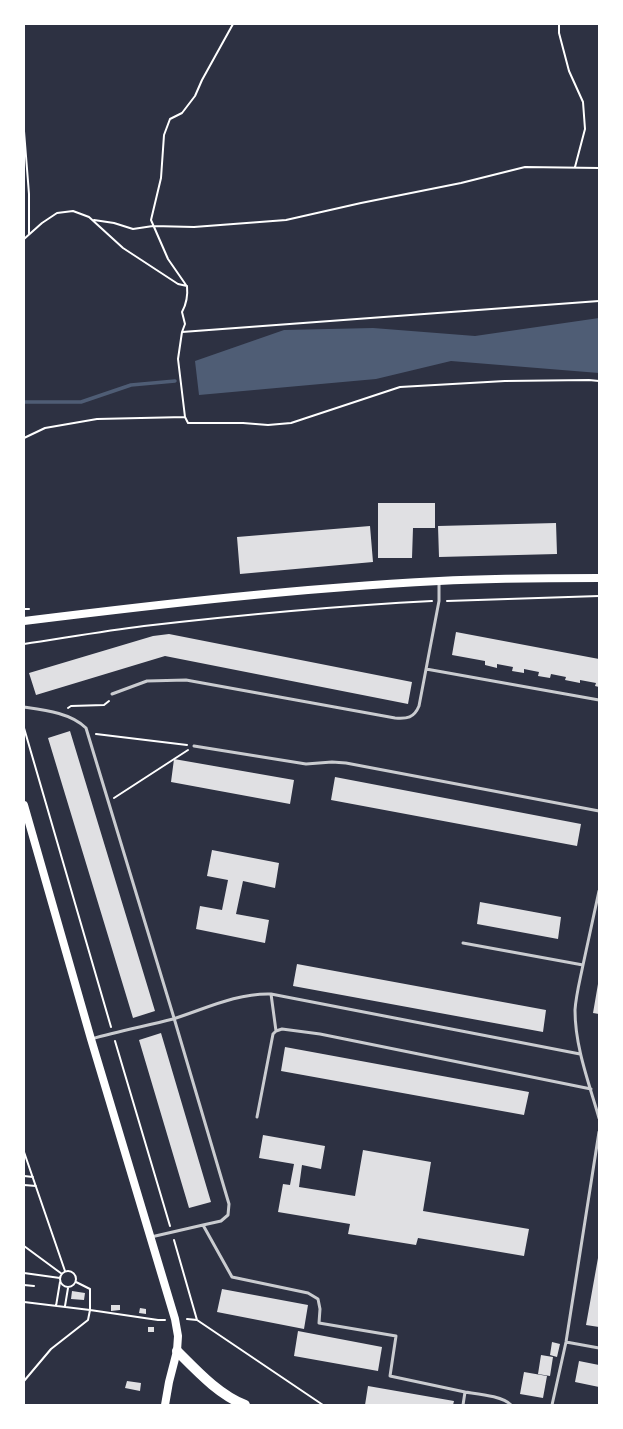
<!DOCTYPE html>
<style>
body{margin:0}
#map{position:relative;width:623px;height:1429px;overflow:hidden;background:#2d3142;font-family:"Golos Text",sans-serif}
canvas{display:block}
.frame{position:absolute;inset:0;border:25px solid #fff;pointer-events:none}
</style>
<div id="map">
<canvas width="623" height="1429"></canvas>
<div class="frame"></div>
</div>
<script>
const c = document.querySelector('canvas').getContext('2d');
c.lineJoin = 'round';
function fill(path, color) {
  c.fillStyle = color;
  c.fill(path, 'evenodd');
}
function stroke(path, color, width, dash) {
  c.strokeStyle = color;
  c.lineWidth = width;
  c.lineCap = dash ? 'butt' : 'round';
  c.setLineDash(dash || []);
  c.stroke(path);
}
const water = new Path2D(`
 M599,318V373L451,361L376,379L199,395L195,361L284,330L373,328L475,336Z`);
const stream = new Path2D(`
 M24,402H81L131,385L175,381`);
const building = new Path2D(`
 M378,503H435V528H413L412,558H378Z
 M556,523L557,554L439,557L438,526Z
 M370,526L373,562L240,574L237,537Z
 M456,632L599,659V687L595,686L596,683L580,680V683L565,680L566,677L551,674L550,678L538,676L539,672L524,669V673L512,671L513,667L497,664V668L485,665V661L452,655Z
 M169,634L412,682L408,704L165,656L36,695L29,673L153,636Z
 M70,731L155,1011L133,1018L48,738Z
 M174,759L294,780L290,804L171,782Z
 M335,777L581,824L577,846L331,800Z
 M212,850L279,863L275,888L243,881L236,914L269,920L265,943L196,929L200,906L222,910L228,880L207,876Z
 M480,902L561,917L558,939L477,924Z
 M297,964L546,1010L543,1032L293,986Z
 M598,984H599V1014L593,1013Z
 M161,1033L211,1202L189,1208L139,1040Z
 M285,1047L529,1092L524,1115L281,1071Z
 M263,1135L325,1146L321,1169L302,1165L299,1187L355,1196L363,1150L431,1162L423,1211L529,1229L524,1256L418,1238L416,1245L348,1234L350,1224L278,1212L283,1184L290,1185L294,1164L259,1158Z
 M598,1258H599V1327L586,1325Z
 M222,1289L308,1305L304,1329L217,1312Z
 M72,1291L85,1293L84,1300L71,1299Z
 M111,1305H120V1310L111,1311Z
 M140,1308L146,1309V1314L139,1313Z
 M148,1327H154V1332H148Z
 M298,1331L382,1347L378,1371L294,1356Z
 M552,1342L560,1344L557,1357L550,1355Z
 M541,1355L553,1357L550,1376L538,1374Z
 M579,1361L599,1365V1387L575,1382Z
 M524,1372L547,1376L543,1398L520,1394Z
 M127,1381L141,1383L140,1391L125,1388Z
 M368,1386L454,1401L453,1405H365Z`);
const path = new Path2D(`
 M559,24V33L569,71L583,102L585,129L575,167
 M24,131L29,194V234
 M94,220L114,223L133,229L153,226L194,227L286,220L361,203L461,183L525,167L599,168
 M24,239L42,223L57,213L73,211L89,217L123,248L178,284L187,286C188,296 187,303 182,312L185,324L182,332L599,301
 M186,285L168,259L151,220L161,178L164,135L170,119L182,113L195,96L202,80L233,24
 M182,332L178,359L185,417L188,423H243L268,425L291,423L400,387L505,381L589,380L599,381
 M24,438L45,428L97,419L185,417
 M447,601L599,596
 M24,609H29
 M24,644C64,638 104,631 144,626C240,615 336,606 432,601
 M68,708L71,706L104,705L109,701
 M24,728L111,1027
 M96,734L187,745
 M114,798L188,750
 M115,1041L170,1226
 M24,1152L65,1271
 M24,1176L33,1177
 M24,1185L36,1186
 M174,1240L197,1320L323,1405
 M24,1246L62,1274
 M60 1279a8 8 0 1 1 16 0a8 8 0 1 1-16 0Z
 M24,1273L60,1278
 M24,1285L34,1286
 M24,1302L90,1310L158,1320H165
 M56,1306L60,1282
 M65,1306L68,1288
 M187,1319L197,1320
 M24,1381L51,1349L88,1320L90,1310V1289L76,1282`);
const service = new Path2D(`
 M426,669L599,700
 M112,694L147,681L186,680L395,718C407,719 414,718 419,706L439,601V581
 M24,707C45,710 71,713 86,728L174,1018L229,1204L228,1215L221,1221L203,1225
 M194,746L306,764L332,762L346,763L599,811
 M463,943L583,965C580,980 576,995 575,1010C575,1047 589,1083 599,1118
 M583,965L599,891
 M271,994L580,1054
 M91,1039C118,1031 146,1026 173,1019C205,1009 236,993 271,994L276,1031
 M257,1117L273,1034L276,1031L282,1029L320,1034L591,1089
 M151,1237L203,1225L232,1277L308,1293L318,1299L320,1309L319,1323L396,1336L390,1376L465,1392L463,1405
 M566,1342L599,1348
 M465,1392C478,1394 503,1396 511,1405
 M552,1405L566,1342L599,1132`);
const secondary = new Path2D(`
 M24,621C162,604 300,588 439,581C492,578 546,578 599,578
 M24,805L91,1039L175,1319L178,1336L177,1351L169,1382L165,1405`);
const primary = new Path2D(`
 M177,1351C197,1371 219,1395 245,1405`);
fill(water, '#4f5d75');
stroke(stream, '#4f5d75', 3.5);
fill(building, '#e0e0e3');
stroke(path, '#fff', 2);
stroke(service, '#caccd0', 3);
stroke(secondary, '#fff', 8);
stroke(primary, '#fff', 10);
</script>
